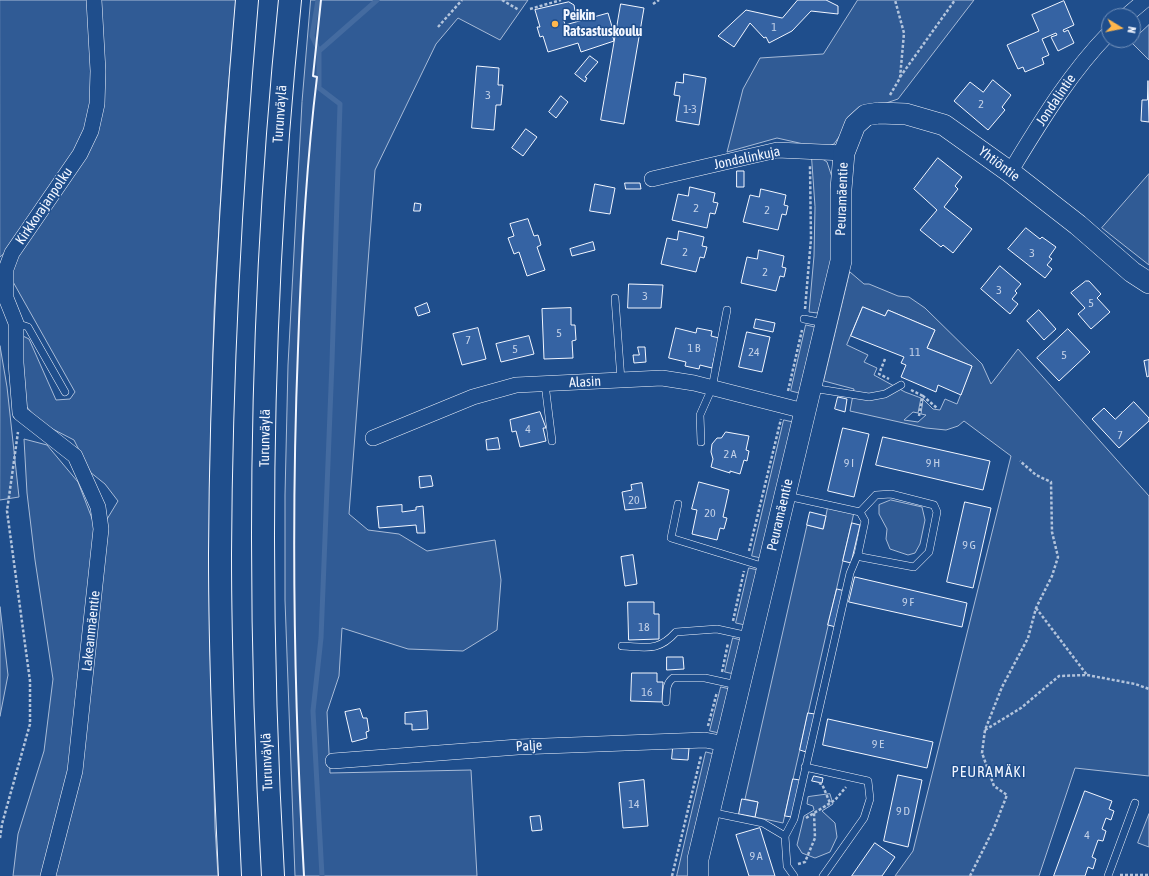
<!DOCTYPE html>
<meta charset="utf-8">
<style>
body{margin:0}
#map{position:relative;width:1149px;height:876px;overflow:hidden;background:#1f4e8c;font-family:"Asap Condensed",sans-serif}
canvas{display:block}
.north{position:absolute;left:1101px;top:8px;width:40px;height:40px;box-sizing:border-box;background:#1f4e8c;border:1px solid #7391ba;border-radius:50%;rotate:100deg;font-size:11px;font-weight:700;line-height:16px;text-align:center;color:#f2f6ff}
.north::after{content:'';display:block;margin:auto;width:14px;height:18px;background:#ffb74d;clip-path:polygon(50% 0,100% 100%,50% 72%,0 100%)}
</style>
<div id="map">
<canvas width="1149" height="876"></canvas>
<div class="north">N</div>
</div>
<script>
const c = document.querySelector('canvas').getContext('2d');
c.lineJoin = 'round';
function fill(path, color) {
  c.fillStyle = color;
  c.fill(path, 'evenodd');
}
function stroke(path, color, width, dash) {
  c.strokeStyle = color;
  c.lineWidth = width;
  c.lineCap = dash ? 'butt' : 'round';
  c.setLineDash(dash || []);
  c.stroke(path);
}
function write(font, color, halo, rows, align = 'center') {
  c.font = font + ' "Asap Condensed",sans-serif';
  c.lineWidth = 3;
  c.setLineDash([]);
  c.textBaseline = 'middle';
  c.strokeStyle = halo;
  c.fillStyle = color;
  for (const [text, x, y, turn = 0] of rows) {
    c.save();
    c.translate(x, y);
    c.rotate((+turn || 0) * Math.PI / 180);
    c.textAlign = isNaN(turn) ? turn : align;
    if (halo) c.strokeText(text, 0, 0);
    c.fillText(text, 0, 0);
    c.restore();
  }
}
const built = new Path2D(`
 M0,0H91L93,87L83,141L9,249L0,257Z
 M99,0H236L225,126L214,311L210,476V643L215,828L218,876H13L18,834L44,751L53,679L35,560L27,493L24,439L47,445L78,482L98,534L118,501L105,484L90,472L74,440L41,423L24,404L21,335L29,339L56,400L70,399L75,392L12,280L14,262L93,140Z
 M311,0H528L500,40L458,18L436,44L375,170L349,514L368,530L399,534L427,551L495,540L501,580L497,630L463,651L408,649L342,628L339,676L327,712L330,773L471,770L477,876H295L285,600V495L288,365L302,102Z
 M858,0H974L898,99L863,111L848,124L834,144L825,147H817L777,138L727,152L743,89L760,58L823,54Z
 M1149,25V60L1131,42Z
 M812,158H821L827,162L832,177V259L818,313L809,312L814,256L815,207Z
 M1149,174V265L1102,228Z
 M850,272L864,284H869L898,296L909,297L925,308L982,364L991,384L1018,349L1149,496V776L1075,768L1039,876H895L913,851L1011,456L964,421L958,426L946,430L926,428L850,411L854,389L824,381ZM863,307L885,316L888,310L935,330L927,348L972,366L957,404L945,399L940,410L933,409L923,399L921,414L926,415L918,422L904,420L913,412L918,413L921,398L905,392L874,375L877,368L864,362L868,355L847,345Z
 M806,325L815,327L799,393L791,391Z
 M0,346L7,387L19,497L0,500Z
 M784,420L793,422L761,558L752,556Z
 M891,500L922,507L925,520L920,544L915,553L908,555L890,549L886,539L887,529L879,514V505Z
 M829,502L855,508L783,823L755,817L758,802L745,799L807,525L823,529Z
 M749,568L758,570L745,625L736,623Z
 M0,607L8,675L0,716Z
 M733,638L741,640L734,674L725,672Z
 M721,687L730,689L719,733L710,731Z
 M706,752L714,754L690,876H677Z
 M830,794L833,804L822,811L835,823L837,837L830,852L815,858L802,853L797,845L804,816L814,810L813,806L807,804L808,797Z
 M1149,814V847L1138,843Z`);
const stream = new Path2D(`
 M318,0L312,36L319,51
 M322,876L313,711L321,638L332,362L340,104L319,88V51L377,0`);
const building = new Path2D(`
 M798,0H826L838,6V14L811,11L792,31L769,43L766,37L764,38L750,23L734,47L718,36L746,10L782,18Z
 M1064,1L1074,25L1063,30L1064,32L1068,30L1074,43L1058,51L1051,37L1057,35L1056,33L1042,39L1049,55L1042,58L1044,64L1025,72L1023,67L1018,69L1007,45L1039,31L1032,15Z
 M569,2L574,5L575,11L573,14L563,17L565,25L608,13L615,37H613L614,41L581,52L578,43L548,52L543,36L540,37L537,27H540L535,10Z
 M621,4L644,8L624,124L601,120Z
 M590,56L598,62L585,77L587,78L585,82L575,74Z
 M477,66L499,68L498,85H503L501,105H496L494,130L472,128Z
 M684,74L706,78L699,125L676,121L680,96L674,95L676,82L683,83Z
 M993,80L1011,95L1002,107L1005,110L988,130L954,101L970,82L983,92Z
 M1148,81L1149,122L1141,121L1142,100H1147Z
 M561,96L568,102L556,118L549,112Z
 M526,129L537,137L523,156L512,148Z
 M938,158L962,177L955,186L958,189L944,207L972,229L953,253L943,245L941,247L920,230L937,210L914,189Z
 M737,171H744V187H737Z
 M625,183H640L641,189H626Z
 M595,184L615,188L610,214L590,211Z
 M690,187L715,193L713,202L718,203L715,214L710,213L707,228L672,220L678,194L688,196Z
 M761,189L786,195L784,205L788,206L786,215L782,214L778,230L743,222L750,195L759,197Z
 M415,203L421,204L420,211H414Z
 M528,219L534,236L538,235L541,245L537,247L545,270L527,276L519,252L514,254L508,238L514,236L510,224Z
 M1026,228L1040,239L1042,237L1056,247L1049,257L1052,259L1047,265L1052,269L1045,278L1008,249Z
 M679,231L704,237L702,246L707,247L704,258L700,257L696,272L661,264L667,238L677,240Z
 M593,242L595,250L572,256L570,249Z
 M759,250L784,256L782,267L786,268L784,277L780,276L776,291L741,283L747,257L757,259Z
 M1000,266L1021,284L1015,291L1017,293L1012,299L1018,304L1010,314L981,289Z
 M1086,281H1089L1101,294L1097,298L1110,312L1091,329L1078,314L1085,308L1071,293Z
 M629,284L663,285L661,308H628Z
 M427,303L430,312L418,316L415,308Z
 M863,307L885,316L888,310L935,330L927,348L972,366L961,395L938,385L936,392L901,377L906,365L901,363L904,357L851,336Z
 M571,308V325H575L576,340L572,341L573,358L544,359L542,309Z
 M1039,310L1056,329L1044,340L1027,321Z
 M756,319L775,323L773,332L754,328Z
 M478,328L486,359L462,365L453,334Z
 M676,328L696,333L697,328L712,331L711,336L719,338L712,368L700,365L699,369L685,366L686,362L669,358Z
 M1068,329L1090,352L1059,381L1037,358Z
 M747,332L770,337L762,372L739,367Z
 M529,336L534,354L501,362L496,344Z
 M638,347H645L646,362L634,363L633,355H639Z
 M1149,360V376L1147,377L1144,361Z
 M838,397L847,399L845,412L835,409Z
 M1134,402L1149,418V421L1119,448L1092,419L1104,408L1115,419Z
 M540,412L546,428H543L546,441L520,447L516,431L512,432L510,420Z
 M843,428L869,434L854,497L828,491Z
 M726,432L749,436L746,450L749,451L747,461L744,460L740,474L730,471V473L711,467L713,459L711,452L712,444L717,438H721Z
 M883,437L990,461L983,490L876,465Z
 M498,438L500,449L487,450L486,440Z
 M431,476L433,486L420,488L419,477Z
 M699,482L729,490L723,517L727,518L724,529L720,528L717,540L692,534L697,510L692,509Z
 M642,483L646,508L625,510L622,492L632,490L631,485Z
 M965,502L991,508L973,588L947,582Z
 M402,505V512L416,510V507L423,506L425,533H417L416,525L379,528L377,507Z
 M810,512L826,516L823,529L807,525Z
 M852,523L860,525L851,563L843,561Z
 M633,555L637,584L625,586L621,557Z
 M855,577L967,603L962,627L849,602Z
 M837,589L845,591L836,627L828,625Z
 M628,602H654V614H659V639L629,640Z
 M667,657H683L684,669L667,670Z
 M632,673H657V682H663L662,702L631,701Z
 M360,709L363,718H367L369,731L366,732L367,738L352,742L345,712Z
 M427,711L428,729L412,730V724H405V713Z
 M808,713L815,714L806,752L800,750Z
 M828,719L933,742L927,768L823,745Z
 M673,748H689L688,760L672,759Z
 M898,775L922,780L908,847L884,841Z
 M814,776L823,778L822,783L812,781Z
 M793,779L800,780L792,817L785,816Z
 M644,780L648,826L623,828L619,783Z
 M1085,791L1112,801L1109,809L1114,811L1111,820L1106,818L1102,829L1106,831L1103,841L1098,840L1092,857L1096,859L1093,869L1088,867L1085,876H1054Z
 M742,799L758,802L755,817L739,814Z
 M540,816L542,830L532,831L530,817Z
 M760,828L775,876H749L736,835Z
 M875,843L895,857L882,876H852Z`);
const path = new Path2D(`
 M502,0L519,10
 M653,4L659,0
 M530,9L561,0
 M438,27L462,0
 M900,77L955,0
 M890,95L900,78L904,33L895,0
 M805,309L811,239L810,166
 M885,359L879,374L889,379
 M911,390L923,396
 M788,391L802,330
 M919,416L923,396L937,408
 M749,551L781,419
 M1036,608L1087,675
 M733,621L744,571
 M722,672L728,643
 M708,726L717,692
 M985,730L1021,708L1059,676L1087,675L1135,684L1149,689
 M819,783L822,784L830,803
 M806,818L835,800L846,787
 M0,838L2,824L30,724V681L7,511L18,432
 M798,864L805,862L815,838L814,813
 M1120,875H1149
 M672,876L701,756
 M970,876L994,828L1007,795L994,786L982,753L985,730L1002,687L1028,638L1036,608L1052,576L1058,557L1052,532L1051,482L1036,475L1020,461`);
const lane = new Path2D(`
 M615,298L621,380
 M804,319L824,323
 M16,323L28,327L65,392
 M545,384L552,441
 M812,388L869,397L885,394L901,385
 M701,442L700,415L712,388L727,310
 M787,496L860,512L876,495L891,494L934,505L937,512L929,552L914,567L861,557L858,554L865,521L860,512
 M678,504L671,538L765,567
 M622,646C647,647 658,652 676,632L717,629L749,636
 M666,702C667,693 665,684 673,678H705L737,685
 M805,767L868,781L870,799L864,818L823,876
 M710,812L763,823L785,836L794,819L850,573L858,554
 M785,836L787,866L794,876
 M1108,876L1135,803`);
const street = new Path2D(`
 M1126,16L1145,0
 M1010,172C1040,123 1069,74 1109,33
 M652,179L777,150L844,153
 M373,438L473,397L516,385L662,378L694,383L804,411
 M333,761L518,747L705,740L726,744
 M48,876L75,771L101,529L98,507L75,456L20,413L16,363V323L6,298V269L12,253L80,154L91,131L97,104L98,71L94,0`);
const secondary = new Path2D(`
 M698,876V859L841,261V189L844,153L855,125L866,115L879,113L906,114L944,125L1010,172L1078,225L1132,272L1149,283`);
const highway = new Path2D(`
 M230,876C225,769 220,662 220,554C221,369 231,184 247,0
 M273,876C256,584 260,291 290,0`);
const wall = new Path2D(`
 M304,876C294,701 291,525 298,349C301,258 306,167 317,77L313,76L321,0`);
const markers = [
 [555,24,4,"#ffb74d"]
];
const numberNames = [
 ["1",774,27],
 ["3",488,95],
 ["2",981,104],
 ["1-3",690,109],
 ["2",696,208],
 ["2",767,210],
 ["2",685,252],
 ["3",1032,253],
 ["2",765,272],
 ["3",999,290],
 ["3",645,296],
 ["5",1091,303],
 ["5",559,333],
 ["7",468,340],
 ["1 B",694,348],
 ["5",515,349],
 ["24",754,352],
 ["11",915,352],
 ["5",1064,355],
 ["4",528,429],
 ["7",1120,435],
 ["2 A",730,454],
 ["9 I",849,463],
 ["9 H",933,463],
 ["20",634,500],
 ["20",710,513],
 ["9 G",969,545],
 ["9 F",908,602],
 ["18",644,627],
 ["16",647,692],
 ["9 E",878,744],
 ["14",634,804],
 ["9 D",903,811],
 ["4",1087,835],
 ["9 A",756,856]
];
const poiNames = [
 ["Peikin",563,16],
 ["Ratsastuskoulu",563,32]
];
const streetNames = [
 ["Jondalintie",1056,100,-56],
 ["Turunväylä",280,114,-86],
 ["Jondalinkuja",747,158,-12],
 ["Yhtiöntie",999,164,37],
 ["Peuramäentie",842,199,-88],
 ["Kirkkorajanpolku",44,206,-56],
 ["Alasin",585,382,-3],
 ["Turunväylä",265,438,-89],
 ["Peuramäentie",780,515,-77],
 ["Lakeanmäentie",91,631,-84],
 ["Palje",529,746,-3],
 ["Turunväylä",267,762,-92]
];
const neighbourhoodNames = [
 ["PEURAMÄKI",989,772]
];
fill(built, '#305b95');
stroke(built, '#a8bbd7', 1);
stroke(stream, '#446ba0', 5);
fill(building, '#3563a3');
stroke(building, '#f2f6ff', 1);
stroke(lane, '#f2f6ff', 8);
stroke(street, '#f2f6ff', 16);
stroke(secondary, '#f2f6ff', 22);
stroke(highway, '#f2f6ff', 24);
stroke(path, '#b3c4dc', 2.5, [3, 2]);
stroke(lane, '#1f4e8c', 7);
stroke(street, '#1f4e8c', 15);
stroke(secondary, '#1f4e8c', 21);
stroke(highway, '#1f4e8c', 22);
stroke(wall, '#f2f6ff', 2);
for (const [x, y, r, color] of markers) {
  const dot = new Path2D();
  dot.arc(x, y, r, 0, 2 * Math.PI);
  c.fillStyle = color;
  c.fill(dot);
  stroke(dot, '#1f4e8c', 1.5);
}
write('12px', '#c3d1e8', null, numberNames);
write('bold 14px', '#f2f6ff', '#1f4e8c', poiNames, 'left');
write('14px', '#f2f6ff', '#1f4e8c', streetNames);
c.letterSpacing = '1px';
write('15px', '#f2f6ff', '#1f4e8c', neighbourhoodNames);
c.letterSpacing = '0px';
</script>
